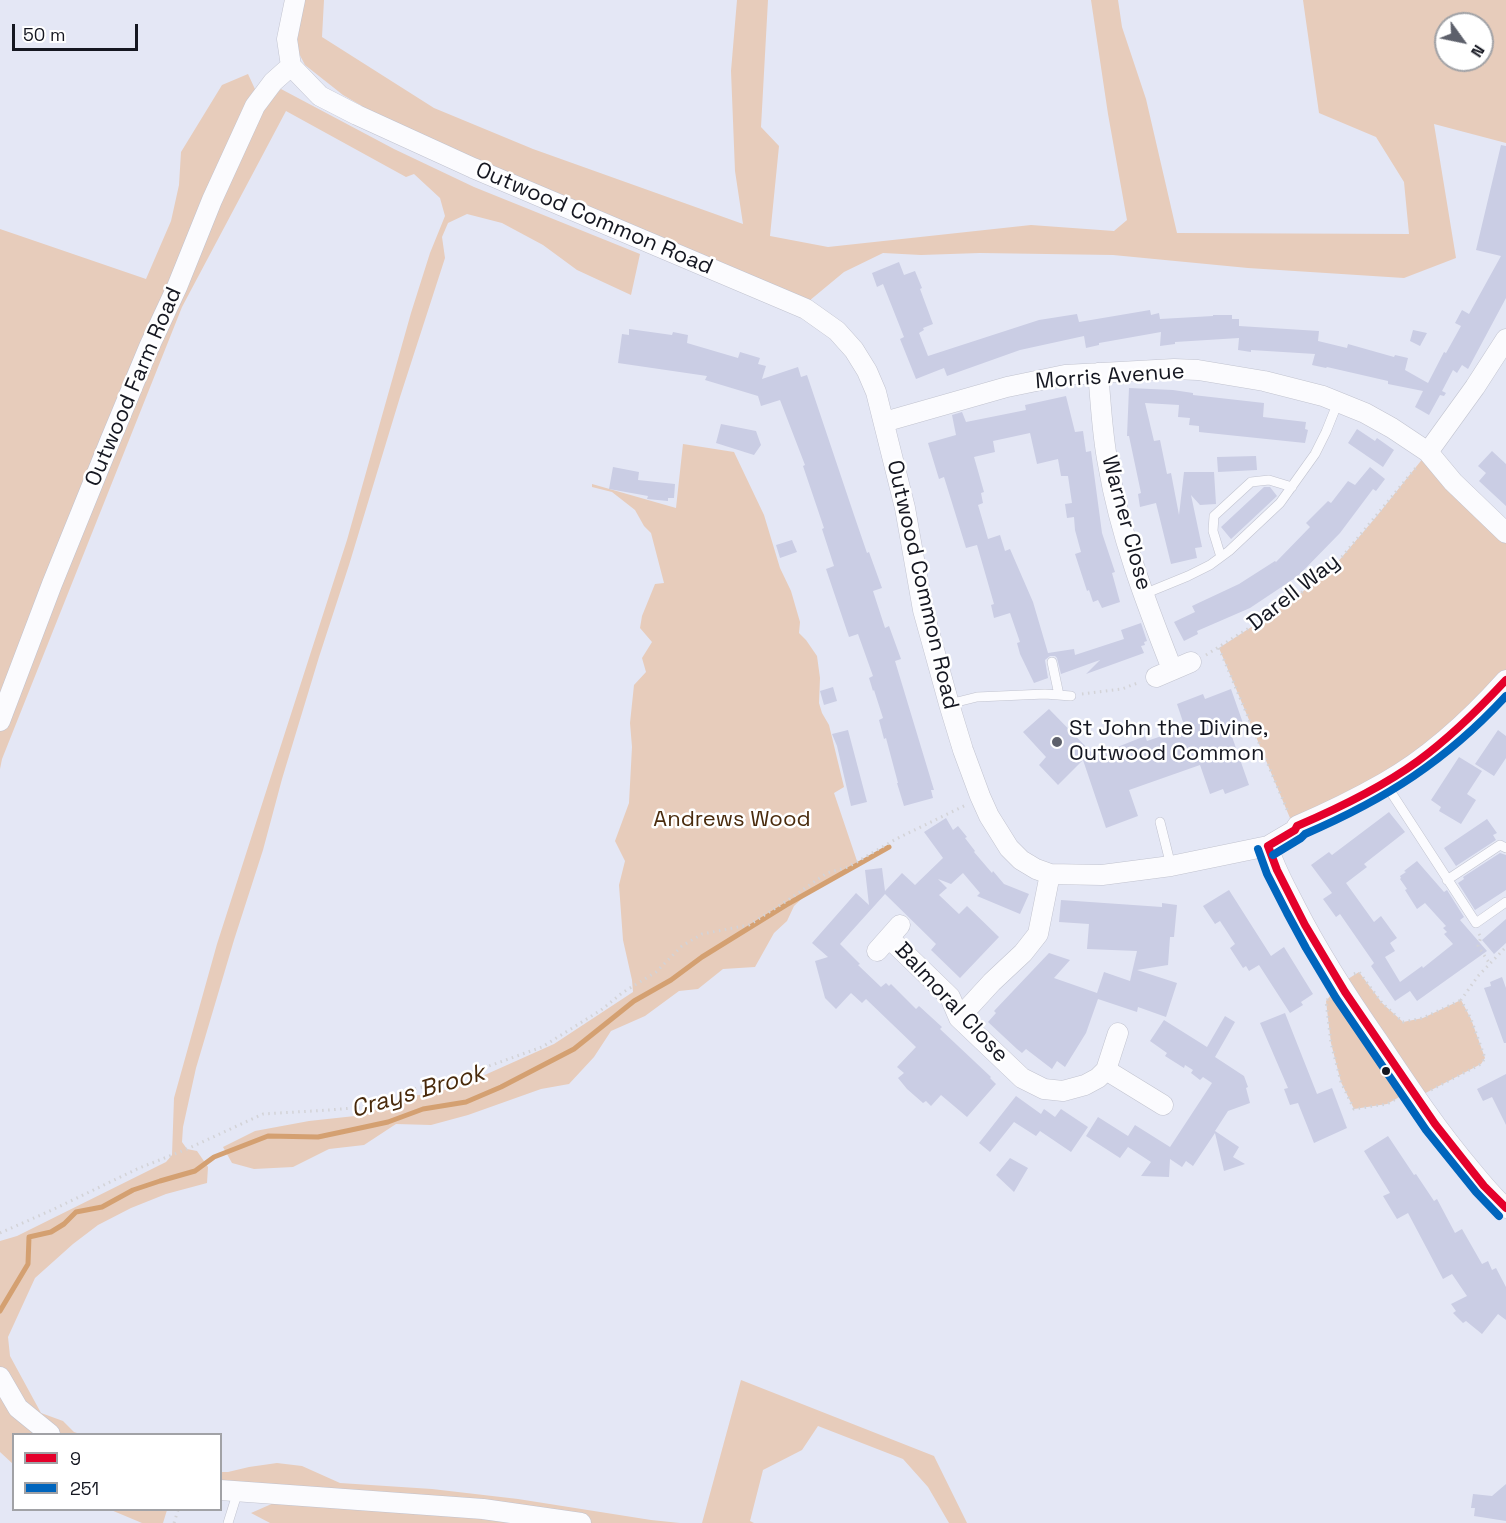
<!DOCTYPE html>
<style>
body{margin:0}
#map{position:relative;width:1506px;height:1523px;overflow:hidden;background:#e4e7f5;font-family:"Space Grotesk",sans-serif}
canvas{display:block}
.legend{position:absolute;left:12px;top:1433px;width:210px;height:78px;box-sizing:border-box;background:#fff;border:2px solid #a1a2a6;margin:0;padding:8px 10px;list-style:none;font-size:18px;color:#151721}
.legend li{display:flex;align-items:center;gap:12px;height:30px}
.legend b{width:30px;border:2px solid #a1a2a6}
.north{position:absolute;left:1434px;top:12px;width:60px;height:60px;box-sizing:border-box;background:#fff;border:2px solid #a1a2a6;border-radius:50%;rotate:123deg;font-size:16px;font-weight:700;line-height:24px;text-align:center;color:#151721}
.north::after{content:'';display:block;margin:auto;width:21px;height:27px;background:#5d606b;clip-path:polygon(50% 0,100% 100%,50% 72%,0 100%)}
.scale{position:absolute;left:12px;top:24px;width:126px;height:27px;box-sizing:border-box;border:3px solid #151721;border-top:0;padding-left:8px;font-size:18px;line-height:21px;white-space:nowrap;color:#151721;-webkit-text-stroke:4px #fff;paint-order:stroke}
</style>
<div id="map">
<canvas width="1506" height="1523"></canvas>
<ul class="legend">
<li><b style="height:8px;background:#e4002b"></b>9</li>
<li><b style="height:8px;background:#0065bd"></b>251</li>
</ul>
<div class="north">N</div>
<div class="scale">50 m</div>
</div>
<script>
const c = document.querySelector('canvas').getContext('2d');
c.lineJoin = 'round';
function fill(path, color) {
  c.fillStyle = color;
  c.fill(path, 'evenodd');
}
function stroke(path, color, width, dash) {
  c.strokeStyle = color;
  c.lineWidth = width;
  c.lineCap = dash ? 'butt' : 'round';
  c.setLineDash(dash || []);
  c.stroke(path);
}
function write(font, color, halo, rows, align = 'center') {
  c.font = font + ' "Space Grotesk",sans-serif';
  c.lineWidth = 5;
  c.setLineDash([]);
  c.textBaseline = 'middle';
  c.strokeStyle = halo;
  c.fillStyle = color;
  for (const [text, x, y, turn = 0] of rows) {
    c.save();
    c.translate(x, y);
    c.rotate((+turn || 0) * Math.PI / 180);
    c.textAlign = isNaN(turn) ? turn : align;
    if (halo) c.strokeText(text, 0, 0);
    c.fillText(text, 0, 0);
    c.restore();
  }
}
const green = new Path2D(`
 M298,0H324L322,37L434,108L533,149L743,224L735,171L731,71L737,0H768L761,127L779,146L770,236L828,247L1031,225L1114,231L1127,220L1108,114L1091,0H1118L1122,27L1146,99L1177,233L1409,234L1404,182L1376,137L1319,113L1303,0H1506V143L1434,124L1456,258L1404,278L1248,268L1113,255L980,253L921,255L883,253L844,272L809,301L426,143L343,95L305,65L294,44ZM1446,24H1482V60H1446Z
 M248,74L260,100L257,115L281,89L394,149L474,187L640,254L631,295L577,270L543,245L502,223L467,214L448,223L442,237L445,258L400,397L349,565L319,657L282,779L263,850L234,940L196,1068L183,1127L182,1142L187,1149L197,1151L208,1167L207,1183L166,1194L131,1208L98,1225L73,1244L35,1278L8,1337L10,1356L41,1413L63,1421L74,1432L80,1434H54L0,1373V1241L17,1236L166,1162L172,1155L174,1098L217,944L347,540L411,313L430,253L445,216L440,198L414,174L406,177L286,111L182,307L2,759L0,769V229L146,279L171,221L179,185L181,152L222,85Z
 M683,444L734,452L764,515L780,568L791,591L800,622L799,633L806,640L817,656L820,678L819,703L822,713L829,725L844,787L834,793L858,864L810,891L794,906L787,921L774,933L755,967L723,969L698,989L679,991L645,1016L611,1031L594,1057L569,1084L541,1089L468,1115L431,1125L396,1124L364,1145L329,1149L293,1167L254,1169L232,1163L223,1147L255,1131L309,1121L355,1116L387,1106L413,1096L438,1092L478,1078L554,1044L633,992L632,980L623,940L619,885L625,861L615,841L629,803L632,747L630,723L634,685L646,672L642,658L652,642L640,628L642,616L655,584L664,583L651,533L644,526L635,510L612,492L592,487V484L676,508Z
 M1428,452L1506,533V680L1439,745L1295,830L1219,648L1276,611L1309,587L1336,564L1376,517Z
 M1359,972L1382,1003L1403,1022L1423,1018L1461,1000L1471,1019L1485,1058L1481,1064L1416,1098L1410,1091L1387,1104L1354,1109L1341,1082L1331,1043L1326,1001L1340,984Z
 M741,1380L934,1456L967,1523H949L928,1487L903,1459L818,1426L802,1450L763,1470L750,1521L754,1523H702Z
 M0,1385L50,1434H14L13,1464L0,1452Z
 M277,1463L302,1466L340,1483L432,1489L518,1499L651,1520L680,1523H270L251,1513L292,1495L221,1488L220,1472H228L249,1467Z
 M111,1510H167L163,1523H142Z`);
const stream = new Path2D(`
 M0,1311L28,1264L29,1237L51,1232L64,1224L76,1212L102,1207L133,1190L160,1181L195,1171L214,1157L268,1136L318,1137L351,1130L388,1122L423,1109L466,1102L501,1087L574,1049L634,1001L671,980L702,957L786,905L889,847`);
const building = new Path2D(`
 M1501,145L1506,146V298L1468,369L1462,365L1457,373L1453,370L1442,391L1446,393L1444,396L1440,395L1429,415L1415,407L1423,391L1388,384V381L1327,367L1326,368L1312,365L1315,354L1251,350V352L1238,350L1239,338L1175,342V344L1160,346L1161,332L1099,343V345L1086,348L1084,336L1020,350L947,376L944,368L916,379L900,339L904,337L883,284L877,287L872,273L899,262L904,275L915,271L922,288L920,289L933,324L923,328L924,330L919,333L928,356L1039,320L1077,314L1079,322L1150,310L1151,315L1159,313L1160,319L1213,316V315H1232V319H1239V326L1319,331L1318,341L1347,348L1348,344L1394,357L1395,355L1408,358L1405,370L1428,383L1444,352L1446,353L1461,326L1455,323L1462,310L1469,314L1501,256L1476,250Z
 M629,329L672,335L673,332L688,335L687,343L738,358L740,352L760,358L758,364L766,366L762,379L798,367L801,377L807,375L854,515L867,553L869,552L882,588L873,591L885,628L889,626L901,659L895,661L934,790H931L933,798L904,806L897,783H898L886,738L884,739L879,720L883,718L874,690L873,691L869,678L873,676L858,634L849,637L826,569L834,566L822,529L824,528L803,466L805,465L780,400L761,406L758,396L705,380L707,376L618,363L622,334L629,335Z
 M1413,330L1427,333L1420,346L1410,341Z
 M1129,388L1173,390L1193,393V395L1264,403L1263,417L1306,422L1305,429L1308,430L1305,443L1199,432V426L1189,425L1190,418L1178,417L1179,405L1145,403L1154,441L1160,440L1167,474L1171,473L1179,515L1184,472H1214L1216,504L1200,505L1191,495L1202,547L1195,548L1197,558L1171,564L1156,503L1140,507L1138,494L1141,493L1129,436H1127Z
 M1066,396L1075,432L1083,431L1086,452L1091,451L1102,533L1115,572L1112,573L1120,602L1102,608L1098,600L1093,602L1089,590L1087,591L1075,554L1081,552L1075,530L1074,517L1067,518L1065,504L1072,503L1068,476H1061L1058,459L1037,464L1030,433L993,441L995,452L974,457L984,492L981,493L983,503L978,505L988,539L1000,535L1005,551L1010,549L1033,602L1048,653L1074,649L1075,655L1124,639L1121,630L1141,623L1147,641L1144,642L1145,645L1141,646L1144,653L1086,674L1100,660L1061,674L1057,658L1055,656H1050L1045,660L1048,678L1034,683L1020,654L1017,643L1020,642L1010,613L994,618L991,605L994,604L977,545L966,548L944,477L939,479L928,443L956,435L952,415L962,412L966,422L1026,410L1025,405Z
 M721,424L756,431L761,445L754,455L716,443Z
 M1357,429L1375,441L1377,438L1394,450L1383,467L1348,443Z
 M1492,451L1506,464V506L1479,481L1486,473L1478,466Z
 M1256,456L1257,470L1218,472L1217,457Z
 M613,467L639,472L638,480L675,484L674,498H668V501L647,499L648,496L609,489Z
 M1370,467L1385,479L1376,491L1373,489L1340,533L1298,576L1250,608L1197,631L1198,634L1184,641L1174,622L1195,612L1192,606L1239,584L1275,561L1276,562L1310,527L1306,523L1328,501L1331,503L1348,481L1355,485Z
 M1264,487H1270L1277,496L1231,539L1221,527Z
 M792,540L797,552L780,558L776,545Z
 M833,687L837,701L824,705L820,691Z
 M1231,689L1244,726L1230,731L1249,785L1225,794L1223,789L1210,794L1200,765L1129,790L1138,816L1106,828L1083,760L1058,785L1039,765L1046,757L1023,732L1049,709L1095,756L1145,736L1147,741L1185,728L1177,704L1203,694L1205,699Z
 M848,730L867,802L851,806L837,746L832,734Z
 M1498,730L1506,736V758L1494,776L1475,764Z
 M1459,757L1482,771L1467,794L1476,800L1461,824L1439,811L1441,807L1431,800Z
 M1389,812L1405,832L1364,864L1367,867L1346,883L1374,922L1381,916L1397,938L1390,943L1395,951L1385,957L1400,982L1422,966L1423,968L1453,944L1444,934L1447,932L1443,928L1446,926L1425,903L1417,909L1405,890L1407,889L1400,879L1401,878L1400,876L1406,872L1404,871L1417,861L1444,892L1447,890L1464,917L1460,920L1487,951L1417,1001L1410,991L1395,1001L1371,966L1374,963L1340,914L1336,917L1323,899L1332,893L1311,865L1329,852L1332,855Z
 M946,818L953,830L958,826L967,837L965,838L975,851L974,852L992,873L993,871L1004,884L1029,894L1020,914L977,896L980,893L963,873L951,884L938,879L947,888L939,895L959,914L967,906L999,937L960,978L931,950L936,944L885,894L840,944L860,964L858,965L881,987L886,983L889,986L891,984L916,1009L919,1006L942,1027L940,1029L991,1077L990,1078L996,1084L967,1117L941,1095L931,1106L926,1101L923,1103L907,1089L898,1078L904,1073L897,1067L916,1047L866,999L862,1003L851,993L836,1009L825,998L815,961L828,957L812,943L856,893L869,905L865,870L882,868L885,891L902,873L915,885L943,858L924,832Z
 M1487,819L1497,833L1493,835L1496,840L1456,866L1444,848Z
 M1500,853L1506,855V890L1475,910L1458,883L1464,879L1463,877Z
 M1229,890L1271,956L1284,947L1313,994L1301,1002L1303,1005L1290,1013L1259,965L1249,971L1246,966L1243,968L1230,948L1235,944L1220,921L1215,924L1203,906Z
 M1061,900L1162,907V903L1177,905L1174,937H1170L1168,965L1137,970L1177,983L1166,1017L1138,1007L1137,1012L1098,999L1086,1033L1065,1067L1057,1061L1052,1069L1026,1049L1022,1053L1017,1049L988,1022L996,1013L994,1011L1049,953L1070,960L1054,978L1097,993L1104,972L1130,981L1137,951L1087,949L1089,924L1059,922Z
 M1506,919V943L1494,954L1482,940Z
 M1502,977L1506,988V1043H1504L1484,988L1491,986L1490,982Z
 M1285,1013L1317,1094L1332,1088L1347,1128L1314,1143L1298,1103L1290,1105L1284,1089L1288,1088L1260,1023Z
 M1225,1016L1235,1022L1215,1057L1244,1076L1248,1087L1246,1088L1250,1103L1228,1111L1215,1131L1239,1147L1233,1157L1245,1164L1224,1171L1215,1133L1193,1166L1186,1161L1182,1167L1170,1159L1169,1177L1141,1176L1151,1162L1128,1147L1120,1158L1086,1136L1098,1117L1128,1136L1135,1125L1170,1147L1212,1083L1203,1077L1200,1080L1191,1073L1193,1070L1185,1065L1184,1068L1165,1056L1167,1053L1150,1041L1164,1020L1207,1047Z
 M1506,1074V1125L1492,1097L1483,1101L1477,1089Z
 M1016,1096L1041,1114L1044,1109L1055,1117L1061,1109L1088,1127L1071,1152L1040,1131L1036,1136L1014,1122L990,1152L979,1143Z
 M1388,1136L1414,1175L1416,1174L1434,1201L1437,1199L1455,1233L1462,1229L1482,1264L1488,1261L1492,1270L1496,1268L1506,1287V1320L1498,1314L1482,1334L1466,1321L1463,1323L1453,1313L1456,1311L1451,1304L1467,1296L1452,1274L1443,1279L1408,1213L1397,1219L1383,1196L1390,1193L1364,1151Z
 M1010,1158L1028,1168L1014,1192L996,1175Z
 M1506,1484V1521L1474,1516L1475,1508H1471L1473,1494L1492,1496Z`);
const path = new Path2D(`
 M1219,648L1288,812
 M1206,655L1276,611L1309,587L1336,564L1418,465
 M1082,694L1122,689L1140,682
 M1479,934L1481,937L1478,946L1490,964
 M1354,974L1359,972L1382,1003L1403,1022L1423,1018L1461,1000
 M1328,999L1326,1001L1331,1043L1341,1082L1354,1109L1387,1104L1396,1099
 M1431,1090L1481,1064L1485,1058L1471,1019L1461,1000L1478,976L1506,947
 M0,1233L52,1210L137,1169L187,1149L263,1114L329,1110L364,1107L402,1092L447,1081L542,1047L601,1010L622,993L656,972L682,946L702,934L749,925L788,900L827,873L848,867L896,839L966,805
 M174,1523L178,1510`);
const lane = new Path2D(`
 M1221,557L1213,531L1214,516L1251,482L1269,480L1292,487
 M1144,594L1188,576L1210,565L1229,551L1280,503L1315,454L1326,432L1338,402
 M1052,662L1059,695
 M949,704L977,697L1045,694L1071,696
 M1385,783L1476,923L1506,902
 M1160,822L1171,866
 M1447,880L1500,845L1506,848
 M228,1523L238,1491`);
const street = new Path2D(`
 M295,0L287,39L291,66L320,96L357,115L473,168L806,309L837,331L854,350L867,371L876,392L905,508L923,610L949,704L963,750L980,796L989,816L1009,848L1021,860L1036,869L1050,874L1102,875L1171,866L1268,846L1295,830L1297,826C1327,813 1356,799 1384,783C1430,757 1471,719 1506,680
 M1098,373C1101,403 1102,434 1108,464C1120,535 1146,603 1172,669
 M884,422L1007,387L1065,375L1174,369L1198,370L1264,381L1323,396L1365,413L1392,428L1428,452L1453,482L1506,533
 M1428,452L1475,387L1506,339
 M1156,677L1191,662
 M0,721L52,584L110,441L149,347L177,287L212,200L255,106L273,82L291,66
 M1268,846C1274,868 1286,888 1296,908C1320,955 1348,998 1378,1041C1408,1086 1437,1130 1472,1171C1483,1184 1493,1197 1506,1208
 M889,938L950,997L959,1018L1022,1078L1044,1089L1063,1091L1085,1085L1098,1078L1106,1070L1118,1033
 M877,951L900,925
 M959,1018L992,982L1023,953L1038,934L1050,874
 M1106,1070L1163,1105
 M0,1377L18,1408L50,1434
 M220,1490L483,1509L581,1523`);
const bus1 = new Path2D(`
 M1268,846L1277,870L1305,925L1345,992L1435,1124L1484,1186L1506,1208
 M1268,846L1295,830L1297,826C1339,808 1381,788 1418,761C1451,737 1479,709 1506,680`);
const bus2 = new Path2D(`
 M1258,849L1267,874L1287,913L1306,948L1336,998L1426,1130L1476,1192L1499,1216
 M1273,855L1301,838L1305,834C1386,799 1446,761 1506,696`);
const markers = [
 [1057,742,6,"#5d606b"],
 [1386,1071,5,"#151721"]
];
const streetNames = [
 ["Outwood Common Road",594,219,23],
 ["Morris Avenue",1110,377,-4],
 ["Outwood Farm Road",134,387,-67],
 ["Warner Close",1126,523,75],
 ["Outwood Common Road",922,585,77],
 ["Darell Way",1294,593,-38],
 ["Balmoral Close",951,1003,47]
];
const poiNames = [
 ["St John the Divine,",1069,729],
 ["Outwood Common",1069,754]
];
const parkNames = [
 ["Andrews Wood",732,820]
];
const waterNames = [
 ["Crays Brook",418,1092,-16]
];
fill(green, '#e7ccbb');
stroke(stream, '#d4a071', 5);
fill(building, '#cacde4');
stroke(lane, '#c1c3cf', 10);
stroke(street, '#c1c3cf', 21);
stroke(path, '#d3d3d7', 3, [1.5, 4.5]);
stroke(lane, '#fbfbfe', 9);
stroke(street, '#fbfbfe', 20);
stroke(bus1, '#e4002b', 8);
stroke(bus2, '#0065bd', 8);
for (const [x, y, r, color] of markers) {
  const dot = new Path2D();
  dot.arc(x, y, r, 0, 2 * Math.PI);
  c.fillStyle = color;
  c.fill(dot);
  stroke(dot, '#fff', 2);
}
write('22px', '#151721', '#fff', streetNames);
write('22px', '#151721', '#fff', poiNames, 'left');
write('22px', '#4a2b0d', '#fff', parkNames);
write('italic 24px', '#48290a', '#fff', waterNames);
</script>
